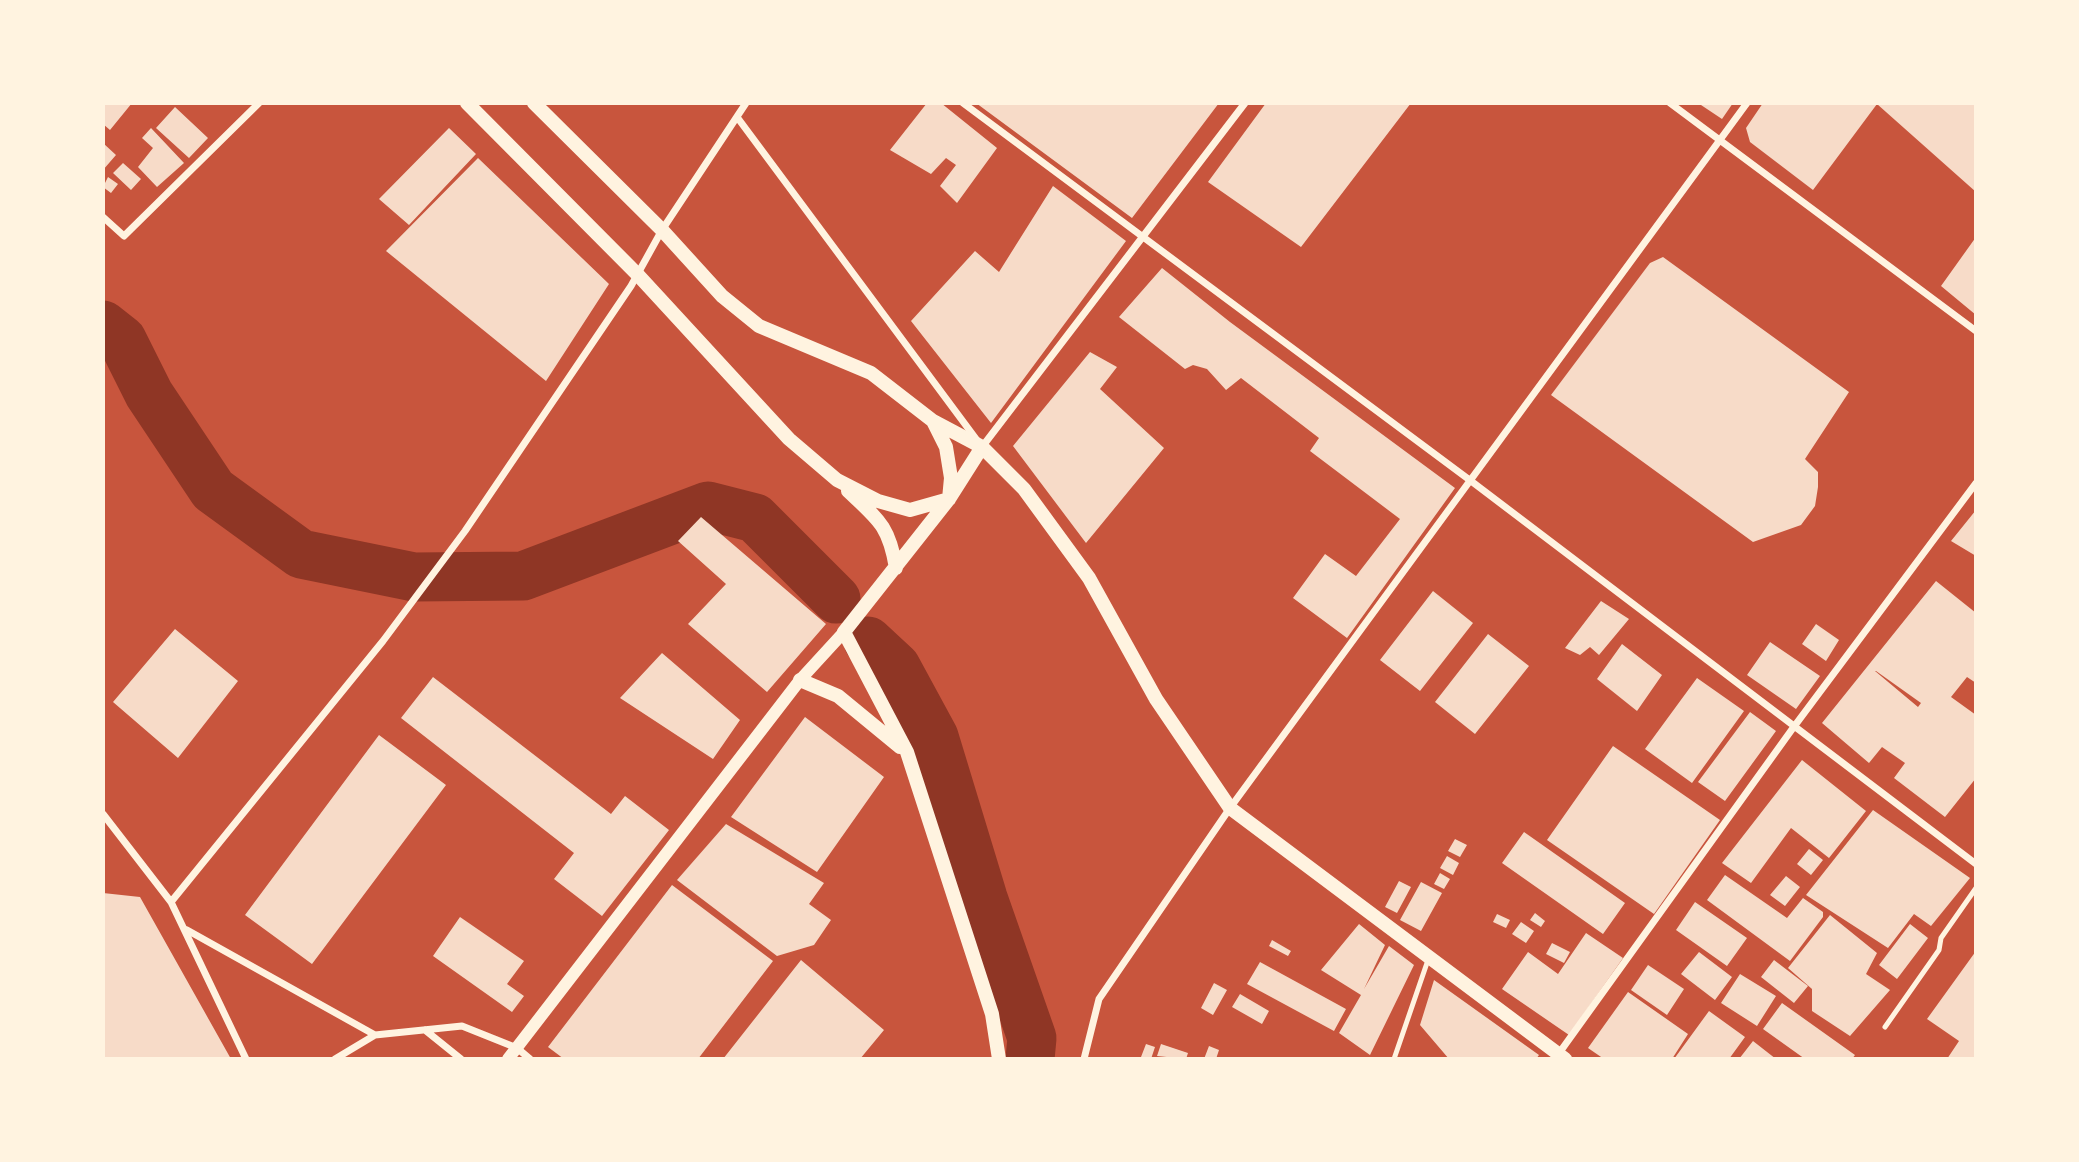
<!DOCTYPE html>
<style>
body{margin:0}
#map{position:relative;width:2079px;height:1162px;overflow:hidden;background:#c8553d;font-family:"Titillium Web",sans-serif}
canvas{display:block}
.frame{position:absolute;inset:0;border:105px solid #fff3e0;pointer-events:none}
</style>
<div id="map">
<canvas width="2079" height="1162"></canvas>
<div class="frame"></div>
</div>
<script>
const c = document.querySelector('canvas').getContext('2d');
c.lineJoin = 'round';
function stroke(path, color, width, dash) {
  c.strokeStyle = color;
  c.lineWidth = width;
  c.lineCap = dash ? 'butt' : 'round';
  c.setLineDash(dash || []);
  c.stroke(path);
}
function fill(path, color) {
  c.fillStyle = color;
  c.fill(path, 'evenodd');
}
const river = new Path2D(`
 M103,325L122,340L149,394L213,490L301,554L414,577L523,576L708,506L755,518L836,599
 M868,641L896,667L934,737L983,898L1032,1038L1030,1059`);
const building = new Path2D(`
 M103,103H132L110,130L103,124Z
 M927,103H941L997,148L957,203L940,186L956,165L946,158L931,174L890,150Z
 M976,103H1219L1132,218Z
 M1266,103H1411L1301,247L1208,182Z
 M1698,103H1733L1722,119Z
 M1763,103H1976V192L1877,104L1813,190L1750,142L1746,128Z
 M175,107L208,138L189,158L156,128Z
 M151,128L184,163L157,187L138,167L153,148L142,138Z
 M449,128L476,154L409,225L379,199Z
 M103,143L116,155L103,170Z
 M478,158L609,284L546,381L386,251Z
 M123,163L141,179L131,190L113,173Z
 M108,177L118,184L111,193L103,187Z
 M1053,186L1126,241L991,423L911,321L975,251L999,272Z
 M1976,237V315L1941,286Z
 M1663,257L1849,392L1805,459L1818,472V487L1815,506L1801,525L1753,542L1551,395L1650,263Z
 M1162,268L1230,322L1455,488L1347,638L1293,598L1325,554L1356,576L1400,519L1310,451L1319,438L1241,378L1226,390L1207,369L1193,365L1185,369L1119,317Z
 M1090,352L1117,367L1100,389L1164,448L1086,543L1013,446Z
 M1976,510V556L1951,541Z
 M701,517L826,624L767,692L688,624L726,584L678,541Z
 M1936,581L1976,613V683L1967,677L1951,697L1976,715V778L1945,817L1894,778L1905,763L1882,747L1869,763L1822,723ZM1875,671H1876L1921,703L1918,707Z
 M1433,591L1473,623L1420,691L1380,660Z
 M1601,601L1629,619L1599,655L1590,647L1580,655L1565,648Z
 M1816,624L1839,640L1826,661L1802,644Z
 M175,629L238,681L178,758L113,702Z
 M1488,634L1529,666L1475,734L1435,702Z
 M1770,642L1820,676L1796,709L1747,675Z
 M1622,644L1662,675L1637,711L1597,679Z
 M662,653L740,720L713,759L620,698Z
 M433,677L611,814L625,796L669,830L602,916L554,879L574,853L401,718Z
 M1697,678L1744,711L1692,783L1645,749Z
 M1750,712L1776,731L1725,801L1698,782Z
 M805,717L884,777L817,872L731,817Z
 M379,735L446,785L312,964L245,915Z
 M1613,746L1720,820L1654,914L1547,840Z
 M1802,760L1866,811L1829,858L1791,828L1751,883L1722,863Z
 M1873,810L1970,878L1931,926L1914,914L1888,948L1806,895Z
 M726,824L824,883L809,904L831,920L814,945L777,956L677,880Z
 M1524,832L1625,903L1603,934L1502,863Z
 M1455,839L1467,845L1460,857L1448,851Z
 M1809,849L1823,860L1811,875L1797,864Z
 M1447,856L1459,863L1453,875L1440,868Z
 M1440,873L1450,879L1444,889L1434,884Z
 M1725,875L1787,918L1803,898L1823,912V917L1790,961L1707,900Z
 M1786,876L1800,887L1785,906L1770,895Z
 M1399,881L1411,887L1397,913L1385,907Z
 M1421,882L1442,893L1421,931L1400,920Z
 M672,885L773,961L698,1059H564L548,1047Z
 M103,893L140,897L231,1059H103Z
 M1695,902L1747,938L1727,966L1676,930Z
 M1535,913L1545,921L1541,927L1530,920Z
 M1497,914L1510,920L1506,928L1493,922Z
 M1830,915L1877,953L1866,974L1890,990L1850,1036L1812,1011V989L1788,968Z
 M460,917L524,961L507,984L524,996L512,1012L433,956Z
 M1521,922L1534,931L1526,943L1512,934Z
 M1359,924L1385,945L1364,989L1389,946L1414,965L1370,1055L1339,1033L1361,995L1321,970Z
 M1910,924L1928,938L1897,979L1879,965Z
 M1586,933L1623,958L1569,1035L1502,989L1528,952L1558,974Z
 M1272,940L1291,951L1288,956L1269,946Z
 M1552,943L1570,952L1564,963L1546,954Z
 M1976,951V1059H1947L1959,1041L1927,1019Z
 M1699,952L1732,977L1715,1000L1681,974Z
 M801,960L884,1030L860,1059H723Z
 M1774,960L1808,986L1794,1003L1761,977Z
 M1260,962L1346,1009L1334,1031L1247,984Z
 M1648,965L1684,989L1667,1015L1631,990Z
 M1740,974L1776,996L1757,1026L1721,1003Z
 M1434,980L1539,1055L1536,1059H1449L1420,1025Z
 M1214,983L1227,990L1213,1015L1201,1008Z
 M1628,992L1688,1034L1672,1059H1604L1588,1048Z
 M1240,994L1269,1011L1262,1024L1232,1007Z
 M1782,1003L1855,1055L1852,1059H1805L1763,1029Z
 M1709,1011L1745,1037L1729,1059H1674Z
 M1753,1041L1776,1059H1739Z
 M1146,1044L1155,1047L1151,1059L1141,1057Z
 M1161,1044L1188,1053L1186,1059L1157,1056Z
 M1209,1046L1219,1050L1216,1059H1204Z`);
const service = new Path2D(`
 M1885,1027L1939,950L1941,938L1976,888
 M1394,1059L1428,960`);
const minor = new Path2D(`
 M963,103L1471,481L1976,864
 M1670,103L1976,331
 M737,117L982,447L1245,103
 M103,217L124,236L259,103
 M103,814L171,902L246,1059
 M171,902L383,641L465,531L631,286L662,230L746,103
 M187,930L375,1035
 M425,1030L461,1059
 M1557,1056L1793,728L1976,483
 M335,1059L375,1035L462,1026L517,1048L530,1059
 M1084,1059L1099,999L1230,808L1747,103`);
const tertiary = new Path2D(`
 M508,1059L800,680L844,632`);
const secondary = new Path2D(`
 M467,103L638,275L789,439L837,480L878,501L910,510L949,499L951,478L946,447L933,421L871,373L759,326L722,296L662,230L534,103
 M933,421L982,447L1024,489L1089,578L1156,699L1230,808L1565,1059
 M982,447L949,499L844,632L907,752L992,1014L999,1059
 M848,491C879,520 889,526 896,568
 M800,680L838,696L900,747`);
stroke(river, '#8f3625', 49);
fill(building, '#f7dbc8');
stroke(service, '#fff3e0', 5);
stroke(minor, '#fff3e0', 7);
stroke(tertiary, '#fff3e0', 12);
stroke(secondary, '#fff3e0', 14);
</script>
